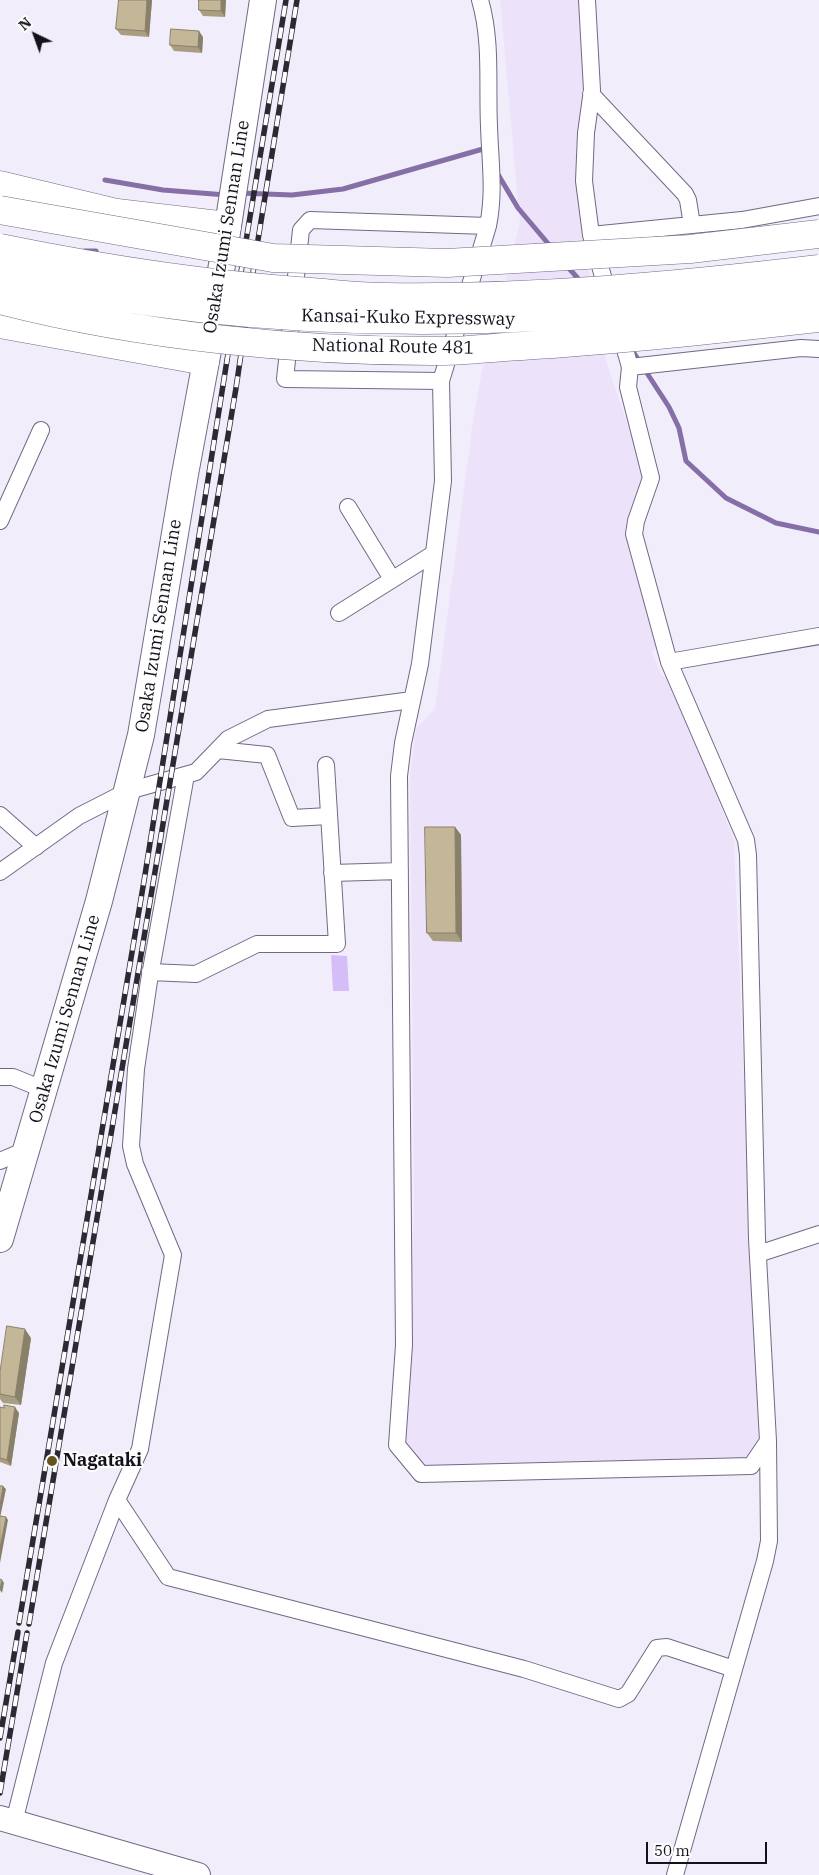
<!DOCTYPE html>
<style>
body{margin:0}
#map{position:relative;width:819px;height:1875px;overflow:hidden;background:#f2edfa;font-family:"IBM Plex Serif",serif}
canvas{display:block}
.north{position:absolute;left:10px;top:10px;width:50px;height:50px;-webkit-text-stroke:4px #fdfdfd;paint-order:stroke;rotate:318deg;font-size:14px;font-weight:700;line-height:20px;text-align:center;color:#15111c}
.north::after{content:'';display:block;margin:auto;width:18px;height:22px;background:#15111c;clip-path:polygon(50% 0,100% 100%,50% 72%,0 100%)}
.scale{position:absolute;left:646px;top:1842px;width:121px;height:22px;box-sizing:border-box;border:2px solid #15111c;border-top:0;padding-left:6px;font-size:15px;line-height:18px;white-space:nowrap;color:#15111c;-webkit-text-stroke:4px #fdfdfd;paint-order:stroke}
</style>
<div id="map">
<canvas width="819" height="1875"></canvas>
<div class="north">N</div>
<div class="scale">50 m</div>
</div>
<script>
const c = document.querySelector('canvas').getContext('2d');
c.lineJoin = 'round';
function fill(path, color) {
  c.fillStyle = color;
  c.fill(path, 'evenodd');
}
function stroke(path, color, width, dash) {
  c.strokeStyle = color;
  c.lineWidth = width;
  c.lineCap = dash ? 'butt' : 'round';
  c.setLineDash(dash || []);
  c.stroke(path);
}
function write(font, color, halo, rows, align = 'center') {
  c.font = font + ' "IBM Plex Serif",serif';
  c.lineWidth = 4;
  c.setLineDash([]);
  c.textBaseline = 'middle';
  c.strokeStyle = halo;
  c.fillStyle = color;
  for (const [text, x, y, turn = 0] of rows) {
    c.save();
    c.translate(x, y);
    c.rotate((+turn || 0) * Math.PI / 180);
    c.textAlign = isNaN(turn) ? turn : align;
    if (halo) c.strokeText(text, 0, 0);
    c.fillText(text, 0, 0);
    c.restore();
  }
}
const built = new Path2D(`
 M500,0H578L584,92L577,176L582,238L606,361L645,476L625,532L657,646L652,653L662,676L671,678L734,840L759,1438L746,1458L425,1466L405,1442L414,1208L410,776L416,729L435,709L474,414L482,371L520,223Z`);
const green = new Path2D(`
 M331,955L347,956L349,991H333Z`);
const stream = new Path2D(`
 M496,171L518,208L551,247
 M105,180L163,190L226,195
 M240,193L292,195L343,189L483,149L485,153
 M84,251H96
 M566,265L582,283
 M632,350L669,407L679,428L686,461L726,498L776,523L819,532`);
const street = new Path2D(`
 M480,0C492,41 487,84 489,126C490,161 495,191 488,226L441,381L443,481L420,664L403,743L399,776L404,1345L397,1445L421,1474L751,1466L768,1441L757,1239L748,855L746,840L669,662L634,534L636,521L651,478L628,387L630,367L620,332
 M587,0L592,90L586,133L584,181L591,235L609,297
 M591,94L685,194L688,200L692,225
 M591,235L742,220L819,206
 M630,367L801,348L819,349
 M441,381L285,379L301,230L310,220L488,226
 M348,507L392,579
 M0,521L41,430
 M339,613L433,554
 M669,662L819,636
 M218,750L267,755L292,818L329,816
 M0,815L36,847
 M0,872L79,816L128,791L196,772L228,739L268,719L412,700
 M332,873L400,871
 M150,972L196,974L257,944H337L326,765
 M0,1077H13L45,1090
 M0,1161L28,1149
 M758,1254L819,1234
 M117,1500L168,1577L524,1669L619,1699L628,1694L657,1648L667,1647L734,1669
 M14,1822L54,1663L117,1500L140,1449L173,1255L135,1164L131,1146L136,1069L149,981L186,775
 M675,1875L765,1561L769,1541L768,1441`);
const secondary = new Path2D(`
 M0,1818L198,1875`);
const primary = new Path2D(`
 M0,1239L99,901L141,735L185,474L212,329L263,0`);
const highway = new Path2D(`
 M0,185L117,213L227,226
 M0,324L205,361`);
const rail = new Path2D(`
 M19,1623L144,881L246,241L286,0
 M29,1624L236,388L257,246L297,0
 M0,1738L18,1632
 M0,1793L27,1633`);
const highwayBridge = new Path2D(`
 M0,210L273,258L447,263L690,249L819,234
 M0,248C103,269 206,285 311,292C336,294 361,297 386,297C531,299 675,286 819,269
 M0,273C269,339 546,325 819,294
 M0,300C140,336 299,352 444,351C470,351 496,347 522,346C621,340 720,329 819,318`);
const wall = new Path2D(`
 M119,0H152L149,37L121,35L116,29Z
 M199,0H226L225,17L203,16L199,10Z
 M203,37L202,53L174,51L170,45Z
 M455,827L461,835L462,942L433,941L427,933Z
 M31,1338L21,1405L3,1403L0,1399V1394Z
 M0,1407L19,1413L11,1466L0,1462Z`);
const shadedWall = new Path2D(`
 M147,0H152L149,37L145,31Z
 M221,0H226L225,17L221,11Z
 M199,31L203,37L202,53L198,47Z
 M455,827L461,835L462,942L456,933Z
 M25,1329L31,1338L21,1405L15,1397Z
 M15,1407L19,1413L11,1466L7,1460Z
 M3,1486L6,1489L0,1518V1506Z
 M6,1517L8,1520L0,1563V1548Z
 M2,1580L4,1583L2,1593L0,1590Z`);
const building = new Path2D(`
 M119,0H147L145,31L116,29Z
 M199,0H221V11L199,10Z
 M171,29L199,31L198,47L170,45Z
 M425,827H455L456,933H427Z
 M7,1326L25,1329L15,1397L0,1394V1372Z
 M4,1405L15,1407L7,1460L0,1458V1407L4,1408Z
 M0,1486H3L0,1506Z
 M0,1516L6,1517L0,1548Z
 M0,1579L2,1580L0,1590Z`);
const markers = [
 [52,1461,6,"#665321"]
];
const streetNames = [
 ["Osaka Izumi Sennan Line",227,227,-81],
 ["Kansai-Kuko Expressway",408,318,1],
 ["National Route 481",393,347,1],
 ["Osaka Izumi Sennan Line",159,626,-81],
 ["Osaka Izumi Sennan Line",65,1019,-74]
];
const poiNames = [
 ["Nagataki",63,1461]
];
fill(built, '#ece3fb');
fill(green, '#d5bef7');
stroke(stream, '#866ea6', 5);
stroke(street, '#736884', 18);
stroke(secondary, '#736884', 26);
stroke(primary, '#736884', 28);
stroke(highway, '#736884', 29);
stroke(street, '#fff', 16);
stroke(secondary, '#fff', 24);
stroke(primary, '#fff', 26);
stroke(highway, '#fff', 28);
stroke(rail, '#2d2934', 5.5);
stroke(rail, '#fdfdfd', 4, [11]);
stroke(highwayBridge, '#736884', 29, []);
stroke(highwayBridge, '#fff', 28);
fill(wall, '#a99d82');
fill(shadedWall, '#89806a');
fill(building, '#c4b797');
stroke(building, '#89806a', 1);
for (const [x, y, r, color] of markers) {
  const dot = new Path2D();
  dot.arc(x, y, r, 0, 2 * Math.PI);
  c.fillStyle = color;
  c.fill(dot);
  stroke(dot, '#fdfdfd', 2);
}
write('18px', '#15111c', '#fdfdfd', streetNames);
write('bold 18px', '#15111c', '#fdfdfd', poiNames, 'left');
</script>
